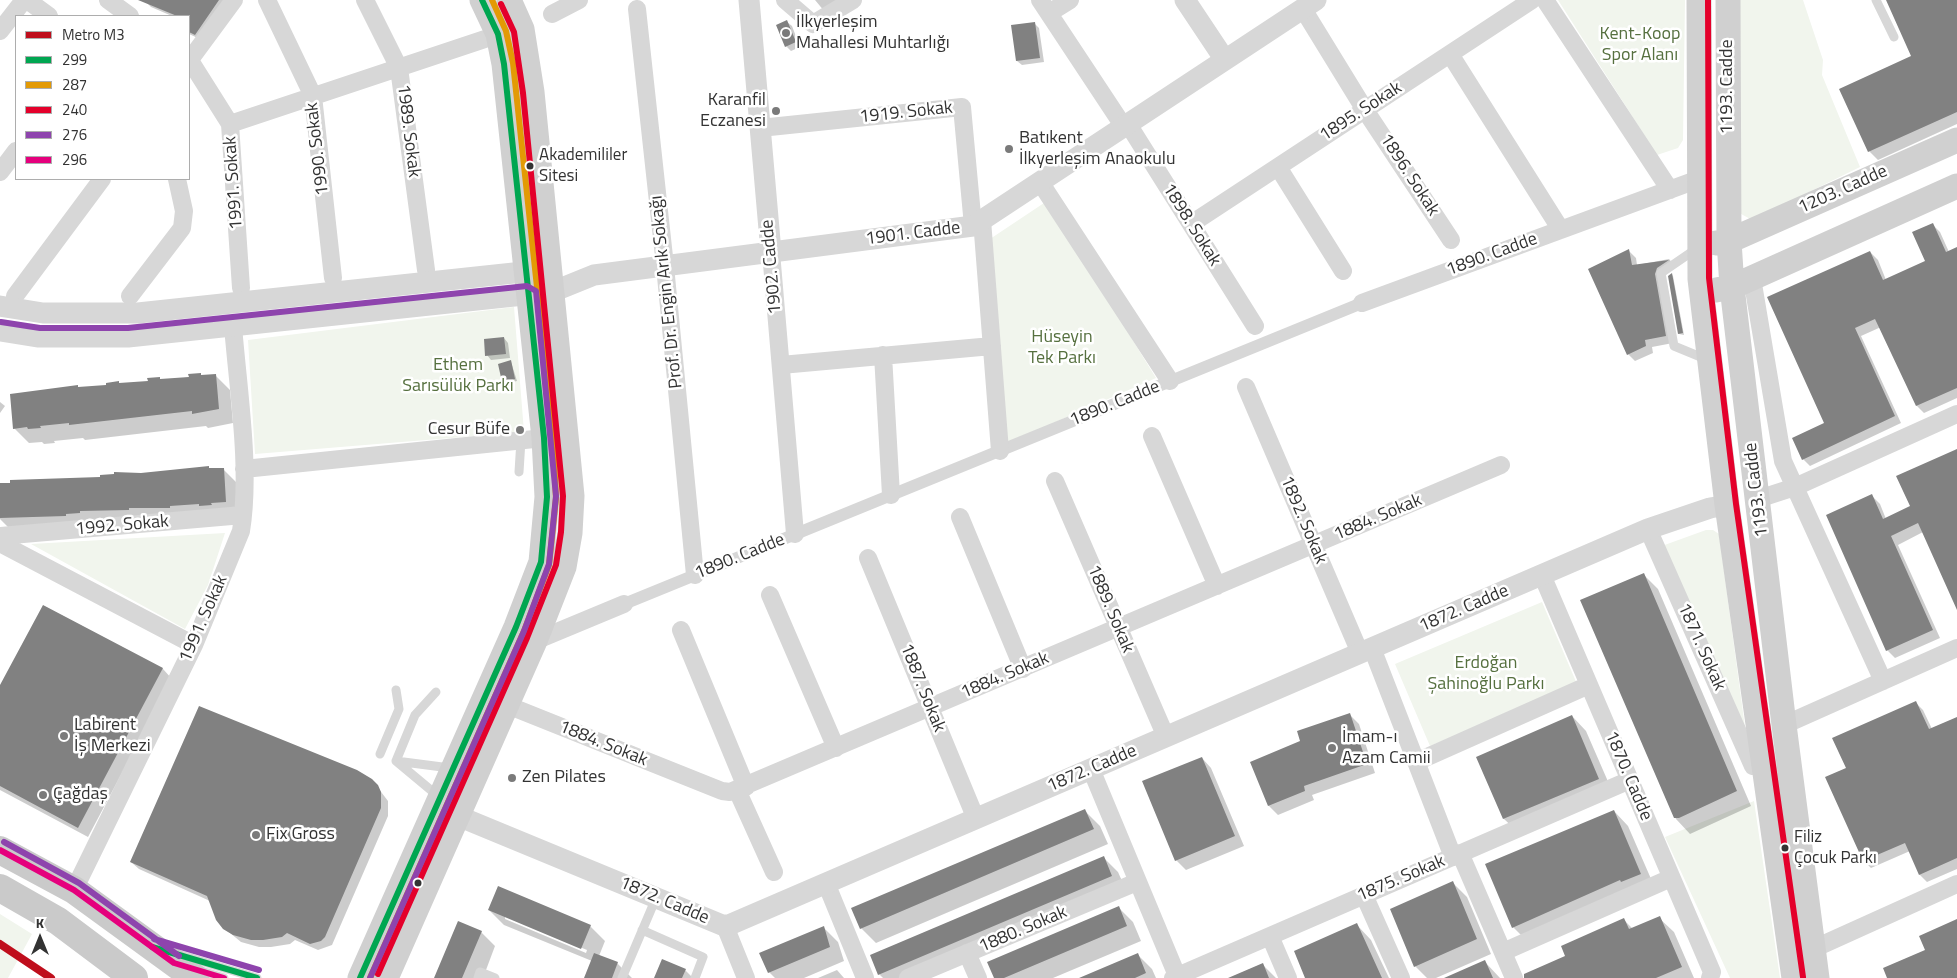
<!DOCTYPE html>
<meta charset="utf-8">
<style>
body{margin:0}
#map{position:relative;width:1957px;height:978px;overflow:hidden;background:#fff;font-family:"Titillium Web",sans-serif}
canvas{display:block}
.legend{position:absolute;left:15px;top:15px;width:175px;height:165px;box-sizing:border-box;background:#fff;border:1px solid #adadad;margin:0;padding:6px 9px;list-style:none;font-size:15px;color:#333}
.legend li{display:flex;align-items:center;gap:10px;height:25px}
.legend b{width:25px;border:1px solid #adadad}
.north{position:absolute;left:15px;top:913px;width:50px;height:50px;-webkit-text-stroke:4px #fff;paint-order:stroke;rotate:0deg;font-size:14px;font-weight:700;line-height:20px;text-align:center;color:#333}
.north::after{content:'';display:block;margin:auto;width:18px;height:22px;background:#333;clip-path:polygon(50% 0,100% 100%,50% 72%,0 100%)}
</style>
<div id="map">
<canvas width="1957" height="978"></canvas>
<ul class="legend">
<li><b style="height:6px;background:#bf0e1c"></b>Metro M3</li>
<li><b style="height:6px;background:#00a651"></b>299</li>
<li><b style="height:6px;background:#e39a05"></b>287</li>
<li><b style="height:6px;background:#e4002b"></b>240</li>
<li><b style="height:6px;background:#8e44ad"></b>276</li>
<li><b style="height:6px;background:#e5007d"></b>296</li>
</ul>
<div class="north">K</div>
</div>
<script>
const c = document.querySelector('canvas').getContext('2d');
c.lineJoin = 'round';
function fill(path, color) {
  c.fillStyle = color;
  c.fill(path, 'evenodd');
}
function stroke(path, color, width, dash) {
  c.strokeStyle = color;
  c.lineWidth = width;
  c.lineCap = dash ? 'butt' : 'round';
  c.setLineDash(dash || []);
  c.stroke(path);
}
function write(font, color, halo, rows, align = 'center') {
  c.font = font + ' "Titillium Web",sans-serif';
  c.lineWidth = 5;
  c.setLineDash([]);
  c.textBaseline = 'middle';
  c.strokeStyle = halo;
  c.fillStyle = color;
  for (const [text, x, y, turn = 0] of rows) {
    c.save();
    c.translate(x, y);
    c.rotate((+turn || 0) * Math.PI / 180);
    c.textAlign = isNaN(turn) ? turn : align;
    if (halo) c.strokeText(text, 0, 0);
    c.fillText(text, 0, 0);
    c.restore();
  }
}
const green = new Path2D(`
 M1558,0H1685L1683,140L1678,148L1657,155Z
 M1735,0H1803L1823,60L1822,75L1860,167L1752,220L1734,210Z
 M1047,201L1156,378L1003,445L990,239Z
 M514,307L524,432L255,454L248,340Z
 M1706,530H1713L1719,534L1747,742L1659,547Z
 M225,533L208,585L185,629L31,544Z
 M1542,602L1577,684L1430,746L1395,664Z
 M1754,801L1780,978H1730L1665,837Z
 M0,914L32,934L8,978H0Z`);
const shadow = new Path2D(`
 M148,0H229L200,39L189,34V16H172L151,7L147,3Z
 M815,0H841L825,12Z
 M1887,0H1957V124L1878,160L1869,151L1913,57Z
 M787,22L792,26L800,47L791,51L786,46Z
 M1034,23L1039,28L1044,62L1022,65L1017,61Z
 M1933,225L1940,232L1949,252L1957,248V398L1924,413L1917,406L1881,327L1861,336L1901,423L1810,466L1803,459L1826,424L1870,252L1878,260L1886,280L1927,261Z
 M1629,251L1636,258L1637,265L1669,259L1675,266L1664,276L1673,343L1652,347L1653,353L1635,361L1628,354Z
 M1672,275L1673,276L1684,335L1679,334Z
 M504,338L508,343L510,358L491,360L487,355Z
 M511,362L517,381L505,384L503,382Z
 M215,375L230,390L233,423L208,428L206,426L85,440L83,438L54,441L55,443L44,444L42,442L29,443L14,428L79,388L149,382L160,379L162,380Z
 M0,402L5,406L0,413Z
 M1957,450V607L1923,532L1898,545L1940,638L1895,658L1887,650L1872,496L1880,504L1886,519L1911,507Z
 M209,468L223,469L238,484L240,517L14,533L0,519V484L101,478Z
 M1644,575L1658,589L1751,806L1690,834L1676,819L1582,601Z
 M44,606L163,669L172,679L88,837L0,790V688Z
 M1916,703L1923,710L1932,729L1957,718V869L1927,882L1920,875L1910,851L1871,868L1864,861L1827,778L1847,769Z
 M1350,715L1359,724L1375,773L1312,795L1314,800L1278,815L1269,806L1252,763L1302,742Z
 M1572,716L1586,731L1613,793L1519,833L1504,819L1478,758Z
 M1202,758L1211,768L1244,846L1186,870L1176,860Z
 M372,780L388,801V816L332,945L318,950L295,940L290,944L271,947H259L241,942L224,928L210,901L139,869L131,862Z
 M1085,811L1100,826L1108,844L876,943L861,928Z
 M1614,811L1628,826L1655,888L1528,942L1513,927Z
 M1103,857L1118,872L1126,890L920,978H883L879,974Z
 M1452,882L1467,897L1491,954L1436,978H1427L1415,966Z
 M1118,907L1133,922L1141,941L1053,978H996Z
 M489,910L590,926L605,941L599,956L617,963L632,978H585L592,961L504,925ZM505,916L587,950L586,953L505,919Z
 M1659,918L1674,932L1694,978H1536L1624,920L1633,929Z
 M1357,925L1371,940L1389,978H1307Z
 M823,927L838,942L844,961L804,978H775L769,972Z
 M481,932L495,946L483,978H435Z
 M1138,955L1152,969L1156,978H1082Z
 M1485,962L1500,978H1447Z
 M1262,964L1276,978H1230Z
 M685,970L693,978H656Z
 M837,970L844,978H818Z`);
const building = new Path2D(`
 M138,0H219L195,35L189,32V16H177Z
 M1886,0H1957V112L1868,152L1839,89L1911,56Z
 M787,20L796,42L785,47L776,25Z
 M1035,22L1040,58L1016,61L1011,25Z
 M1933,223L1946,252L1957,247V388L1916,406L1875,319L1855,328L1895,416L1802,460L1792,438L1824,423L1767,297L1870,251L1883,280L1925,261L1912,232Z
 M1629,249L1632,265L1669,260L1657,268L1655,274L1666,336L1645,340L1646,346L1627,355L1588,269Z
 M1672,273L1683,333L1678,334L1668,276Z
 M504,337L506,354L485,356L484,339Z
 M511,360L515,379L502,382L498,364Z
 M201,373V375L216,374L219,409L192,414V411L69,425V423L40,426L41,428L28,429L27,427L13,429L10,394L78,385V387L106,385V383L119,381V383L148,381L147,378L160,377V379L189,377L188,374Z
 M1957,449V610L1918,523L1891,536L1933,630L1886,651L1826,515L1872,494L1883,519L1910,506L1896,476Z
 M209,466V468H224L226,502L211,503L212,505L199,506V504L170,506V508H129V510L80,511V513L66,514V516L0,518V483H10V480L100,477V475L114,474V472L141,473Z
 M1644,573L1737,791L1679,818H1674L1580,600Z
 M43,605L163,668L78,828L0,786V685Z
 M1916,701L1929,729L1957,717V858L1919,875L1905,843L1863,861L1825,777L1846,768L1832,738Z
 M199,706L357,770L372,779L378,785L381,792V808L325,937L321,941L310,944L287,933L282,937L263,940H251L233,935L223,929L216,920L207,896L130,862Z
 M1350,713L1367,764L1304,786L1305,791L1268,806L1250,762L1300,741L1297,731Z
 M1572,715L1599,779L1503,819L1476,757Z
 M1202,757L1235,836L1175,861L1142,781Z
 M1085,809L1094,829L860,929L851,908Z
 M1614,810L1641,874L1621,882L1620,880L1512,928L1485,864Z
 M1104,856L1112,876L878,975L870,955Z
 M1453,881L1477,939L1414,967L1390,909Z
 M498,886L591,925L581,949L488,910Z
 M1119,906L1127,926L1004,978H994L987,962Z
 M1660,916L1682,967L1656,978H1524V974L1565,956L1561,946L1624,918L1629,929Z
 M1957,919V978H1887L1883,968L1925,950L1919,936Z
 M458,921L482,931L462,978H434Z
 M1357,923L1382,978H1305L1294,951Z
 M824,926L830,947L768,973L759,953Z
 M594,953L618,962L612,978H584Z
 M1138,953L1146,973L1135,978H1079Z
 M662,959L686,969L682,978H654Z
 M1485,960L1493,978H1444Z
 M1263,963L1269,978H1228Z`);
const service = new Path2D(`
 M1876,0L1894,37
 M1696,249L1661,273L1674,346L1708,360
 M519,472L521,440
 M380,754L399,709L396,690
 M396,761L415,715L436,692
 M396,761L450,768
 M396,761L438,796
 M642,930L703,957L695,978
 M181,955L257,978
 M198,970L224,978
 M478,978L480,972L495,978
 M622,978L656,898`);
const pedestrian = new Path2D(`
 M624,604L1362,303`);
const minor = new Path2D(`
 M27,0L49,16
 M108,0L130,16
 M267,0L313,96L333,278
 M365,0L399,68L426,270
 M785,0L813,24L853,0
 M1040,0L1124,127
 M1545,0L1670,190
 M637,9L665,266L695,575
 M1303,9L1365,110L1451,240
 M1049,13L1070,0
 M552,14L579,0
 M0,31L24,0
 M1450,54L1561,230
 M189,59L230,124L241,288
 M189,61L234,0
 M230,124L485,39
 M1128,124L1255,326
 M760,128L962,107L973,226
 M1278,167L1343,271
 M0,172L16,151
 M1040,182L1170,381
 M982,220L1000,451
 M1191,224L1532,0
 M771,252L795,534
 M1752,278L1783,461L1883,681
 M15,296L102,179
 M130,296L182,228L184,211L177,179
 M1362,303L1699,179
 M883,355L891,495
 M781,365L992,346
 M1246,387L1360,653
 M1152,436L1217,586
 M244,469L544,438
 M1055,481L1166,737
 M1758,499L1795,487L1957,414
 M960,517L1023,669
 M1648,529L1753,766
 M0,536L243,515
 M0,543L194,645
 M868,558L976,819
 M1542,575L1712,972L1710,978
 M770,595L836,748
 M681,630L746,787
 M535,641L624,604
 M1372,648L1453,857
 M507,705L722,791L730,792L1501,465
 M1784,725L1957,648
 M1416,762L1589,685
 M1091,769L1178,978
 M737,790L774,872
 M1460,853L1514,978
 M826,883L865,978
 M74,890L194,645L241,531C251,470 238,389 233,326
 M1364,895L1401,978
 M725,926L746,978
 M1270,936L1288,978
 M1813,949L1957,884
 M1503,952L1671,878
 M967,953L978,978
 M908,978L1137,882
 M1173,978L1630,780`);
const tertiary = new Path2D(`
 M749,0L771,252
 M1185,0L1225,60
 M0,306L43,313H138L542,270
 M0,331L39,337H128L505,297L552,292L594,275L973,226L1316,0
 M458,816L722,925H729L1648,529L1710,508L1727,505`);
const secondary = new Path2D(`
 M1699,0L1700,279L1727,505L1794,978
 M1728,0L1729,241L1732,287L1784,725L1817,978
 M1716,243L1729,241L1957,140
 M1716,290L1732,287L1957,186
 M360,978L516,627L541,562L547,497L544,438L504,64L498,34L482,0
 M386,978L535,641L564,567L570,533L572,496L532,92L522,29L509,0`);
const primary = new Path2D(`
 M0,850L74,890L195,978
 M0,888L58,921L134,978`);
const bus1 = new Path2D(`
 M152,947L257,978
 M360,978L516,627L541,562L547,497L544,438L504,64L498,34L482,0`);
const bus2 = new Path2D(`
 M370,978L524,631L549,565L556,498L553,437L513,63L506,31L492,0`);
const bus3 = new Path2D(`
 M1708,0L1709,278L1736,504L1803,977
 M378,974L527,638L556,565L561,532L563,496L523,93L514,32L501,4`);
const bus4 = new Path2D(`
 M1,322L40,328H128L527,286L536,291L556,496L549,564L524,631L370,978
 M4,842L79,883L179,956
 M154,939L259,970`);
const bus5 = new Path2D(`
 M0,850L74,890L174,963L224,978`);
const metro1 = new Path2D(`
 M0,944L51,978`);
const markers = [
 [786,33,5,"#7a7a7a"],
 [776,111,5,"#7a7a7a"],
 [1009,149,5,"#7a7a7a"],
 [530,166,4.5,"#333"],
 [520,430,5,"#7a7a7a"],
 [64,736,5,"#7a7a7a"],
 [1332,748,5,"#7a7a7a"],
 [512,778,5,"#7a7a7a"],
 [43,795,5,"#7a7a7a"],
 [256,835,5,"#7a7a7a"],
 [1785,848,4.5,"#333"],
 [418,883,4.5,"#333"]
];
const busNames = [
 ["Akademililer",539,156],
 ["Sitesi",539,177],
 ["Filiz",1794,838],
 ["Çocuk Parkı",1794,859]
];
const poiNames = [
 ["İlkyerleşim",796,23],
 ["Mahallesi Muhtarlığı",796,44],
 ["Karanfil",766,101,"right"],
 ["Eczanesi",766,122,"right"],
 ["Batıkent",1019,139],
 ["İlkyerleşim Anaokulu",1019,160],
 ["Cesur Büfe",510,430,"right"],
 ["Labirent",74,726],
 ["İş Merkezi",74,747],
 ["İmam-ı",1342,738],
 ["Azam Camii",1342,759],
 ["Zen Pilates",522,778],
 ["Çağdaş",53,795],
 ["Fix Gross",266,835]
];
const parkNames = [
 ["Kent-Koop",1640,35],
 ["Spor Alanı",1640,56],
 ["Hüseyin",1062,338],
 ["Tek Parkı",1062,359],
 ["Ethem",458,366],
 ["Sarısülük Parkı",458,387],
 ["Erdoğan",1486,664],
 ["Şahinoğlu Parkı",1486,685]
];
const streetNames = [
 ["1193. Cadde",1728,87,-90],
 ["1895. Sokak",1361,112,-33],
 ["1919. Sokak",906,113,-6],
 ["1989. Sokak",408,131,83],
 ["1990. Sokak",318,149,-97],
 ["1896. Sokak",1409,175,57],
 ["1991. Sokak",234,183,-94],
 ["1203. Cadde",1843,190,-24],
 ["1898. Sokak",1191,225,58],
 ["1901. Cadde",913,234,-7],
 ["1890. Cadde",1492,255,-20],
 ["1902. Cadde",772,267,-95],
 ["Prof. Dr. Engin Arık Sokağı",667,292,-96],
 ["1890. Cadde",1115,404,-22],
 ["1193. Cadde",1757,490,-97],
 ["1884. Sokak",1378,518,-23],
 ["1892. Sokak",1303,520,67],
 ["1992. Sokak",122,526,-5],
 ["1890. Cadde",740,557,-22],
 ["1889. Sokak",1110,609,67],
 ["1872. Cadde",1464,609,-23],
 ["1991. Sokak",204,619,-66],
 ["1871. Sokak",1701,647,66],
 ["1884. Sokak",1005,676,-23],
 ["1887. Sokak",922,688,68],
 ["1884. Sokak",603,744,22],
 ["1872. Cadde",1092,769,-23],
 ["1870. Cadde",1628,776,67],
 ["1875. Sokak",1401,879,-23],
 ["1872. Cadde",664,901,23],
 ["1880. Sokak",1023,930,-23]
];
fill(green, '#f1f5ed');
fill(shadow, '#0003');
fill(building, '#818181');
stroke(service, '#d7d7d7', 9);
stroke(pedestrian, '#d7d7d7', 12);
stroke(minor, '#d7d7d7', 18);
stroke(tertiary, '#d7d7d7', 21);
stroke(secondary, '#d0d0d0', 25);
stroke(primary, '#cacaca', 28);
stroke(bus1, '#00a651', 6);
stroke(bus2, '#e39a05', 6);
stroke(bus3, '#e4002b', 6);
stroke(bus4, '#8e44ad', 6);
stroke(bus5, '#e5007d', 6);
stroke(metro1, '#bf0e1c', 8);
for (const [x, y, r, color] of markers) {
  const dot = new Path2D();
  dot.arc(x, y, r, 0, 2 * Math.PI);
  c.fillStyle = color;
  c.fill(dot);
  stroke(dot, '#fff', 2);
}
write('17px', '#333', '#fff', busNames, 'left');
write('18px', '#333', '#fff', poiNames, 'left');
write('18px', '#56703f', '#fff', parkNames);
write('18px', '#333', '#fff', streetNames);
</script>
